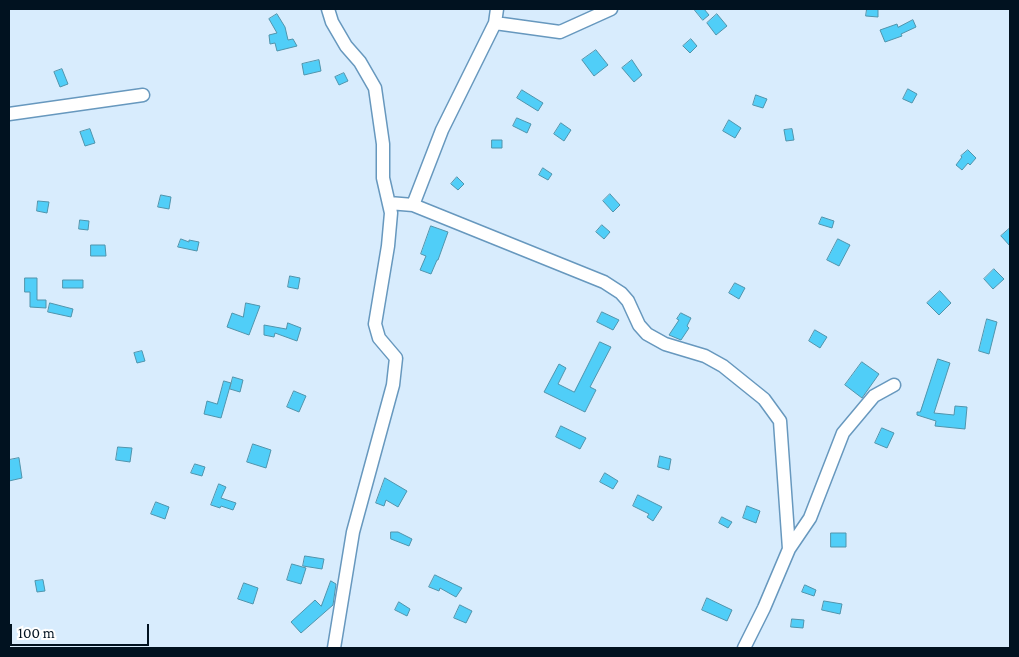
<!DOCTYPE html>
<style>
body{margin:0}
#map{position:relative;width:1019px;height:657px;overflow:hidden;background:#d8ecfd;font-family:"Crimson Pro",serif}
canvas{display:block}
.frame{position:absolute;inset:0;border:10px solid #011220;pointer-events:none}
.scale{position:absolute;left:10px;top:624px;width:139px;height:22px;box-sizing:border-box;border:2px solid #011220;border-top:0;padding-left:6px;font-size:15px;line-height:18px;white-space:nowrap;color:#011220;-webkit-text-stroke:4px #fff;paint-order:stroke}
</style>
<div id="map">
<canvas width="1019" height="657"></canvas>
<div class="frame"></div>
<div class="scale">100 m</div>
</div>
<script>
const c = document.querySelector('canvas').getContext('2d');
c.lineJoin = 'round';
function fill(path, color) {
  c.fillStyle = color;
  c.fill(path, 'evenodd');
}
function stroke(path, color, width, dash) {
  c.strokeStyle = color;
  c.lineWidth = width;
  c.lineCap = dash ? 'butt' : 'round';
  c.setLineDash(dash || []);
  c.stroke(path);
}
const building = new Path2D(`
 M694,9H704L709,15L703,20Z
 M867,9H878V17L866,16Z
 M277,14L285,27L288,40L293,39L297,46L277,51L275,43L270,44L269,35L277,33L269,19Z
 M717,14L727,26L716,35L707,23Z
 M913,20L916,27L901,34L902,36L885,42L880,30L897,24L898,27Z
 M691,39L697,46L690,53L683,46Z
 M596,50L608,65L594,76L582,60Z
 M319,60L321,71L304,75L302,64Z
 M632,60L642,75L634,82L622,68Z
 M62,69L68,84L60,87L54,72Z
 M344,73L348,81L339,85L335,77Z
 M908,89L917,94L912,103L903,99Z
 M522,90L543,103L538,111L517,98Z
 M756,95L767,99L763,108L753,105Z
 M517,118L531,124L527,133L513,126Z
 M729,120L741,128L735,138L723,131Z
 M561,123L571,130L564,141L554,134Z
 M90,129L95,143L85,146L80,132Z
 M792,129L794,140L786,141L784,130Z
 M492,140H502V148H492Z
 M968,150L976,158L970,165L968,163L962,170L956,165L962,157L961,156Z
 M543,168L552,174L548,180L539,175Z
 M457,177L464,184L458,190L451,184Z
 M610,194L620,205L613,212L603,201Z
 M161,195L171,197L169,209L158,207Z
 M38,201L49,202L47,213L37,211Z
 M822,217L834,221L832,228L819,224Z
 M80,220L89,221L88,230L79,229Z
 M602,225L610,232L604,239L596,232Z
 M431,226L448,232L438,260H437L431,274L420,270L426,256L421,254Z
 M1010,228V246L1001,236Z
 M181,239L189,242V240L199,242L197,251L178,247Z
 M838,239L850,245L839,266L827,260Z
 M91,245H105L106,256H91Z
 M994,269L1004,279L993,289L984,279Z
 M290,276L300,278L298,289L288,287Z
 M25,278H37V300H46V308L30,307V292H25Z
 M63,280H83V288H63Z
 M735,283L745,288L739,299L729,293Z
 M940,291L951,303L939,315L927,303Z
 M50,303L73,309L71,317L48,312Z
 M246,303L260,306L249,335L227,327L232,313L243,317Z
 M602,312L619,320L613,330L597,322Z
 M681,313L691,318L687,326L689,328L681,340L669,335L679,320L677,319Z
 M987,319L997,322L989,354L979,351Z
 M288,323L301,328L297,341L275,333L274,337L264,335V325L286,329Z
 M815,330L827,337L820,348L809,341Z
 M600,342L611,347L590,387L596,390L585,412L544,392L559,364L566,368L558,384L574,392Z
 M142,351L145,361L137,363L134,353Z
 M938,359L950,363L934,413L954,415L955,406L967,407L965,429L935,426L936,421L917,415V412H920Z
 M862,362L879,374L862,398L845,385Z
 M233,377L243,380L240,392L230,389Z
 M224,381L231,383L221,418L204,414L207,401L217,404Z
 M294,391L306,396L299,412L287,407Z
 M561,426L586,438L580,449L556,437Z
 M882,428L894,433L887,448L875,443Z
 M253,444L271,450L266,468L247,462Z
 M118,447L132,448L130,462L116,460Z
 M660,456L671,459L669,470L658,467Z
 M19,458L22,478L9,481V460Z
 M195,464L205,467L202,476L191,473Z
 M605,473L618,481L613,489L600,482Z
 M385,478L407,491L398,507L386,500L384,506L376,503Z
 M219,484L226,487L221,498L236,503L233,510L221,506L220,508L211,505Z
 M638,495L662,507L653,521L647,517L649,514L633,506Z
 M156,502L169,507L165,519L151,514Z
 M747,506L760,511L756,523L743,518Z
 M722,517L732,522L728,528L719,523Z
 M391,532H398L412,539L409,546L391,539Z
 M831,533H846V547H831Z
 M305,556L324,559L322,569L303,566Z
 M292,564L306,568L301,584L287,580Z
 M435,575L462,588L456,597L440,588L439,591L429,587Z
 M43,580L45,591L37,592L35,581Z
 M331,581L336,584L333,605L301,633L291,622L315,600L321,606Z
 M244,583L258,588L253,604L238,599Z
 M805,585L816,590L814,596L802,592Z
 M707,598L732,610L727,621L702,610Z
 M824,601L842,604L840,614L822,610Z
 M399,602L410,609L407,616L395,610Z
 M460,605L472,611L466,623L454,618Z
 M792,619L804,620L803,628L791,627Z`);
const minor = new Path2D(`
 M328,9L332,22L346,46L360,62L375,88L383,144V178L391,213L388,246L375,324L379,338L396,358L393,385L353,532L334,648
 M495,23L560,32L611,9
 M9,114L143,95
 M389,203L413,205L604,282L621,293L628,301L639,325L647,334L665,344L705,356L723,366L764,399L780,421L789,549L764,608L744,648
 M413,205L442,130L495,23L497,9
 M789,549L810,518L843,433L874,396L894,385`);
fill(building, '#50cef8');
stroke(building, '#5094ac', 1);
stroke(minor, '#6798be', 15);
stroke(minor, '#fff', 12);
</script>
